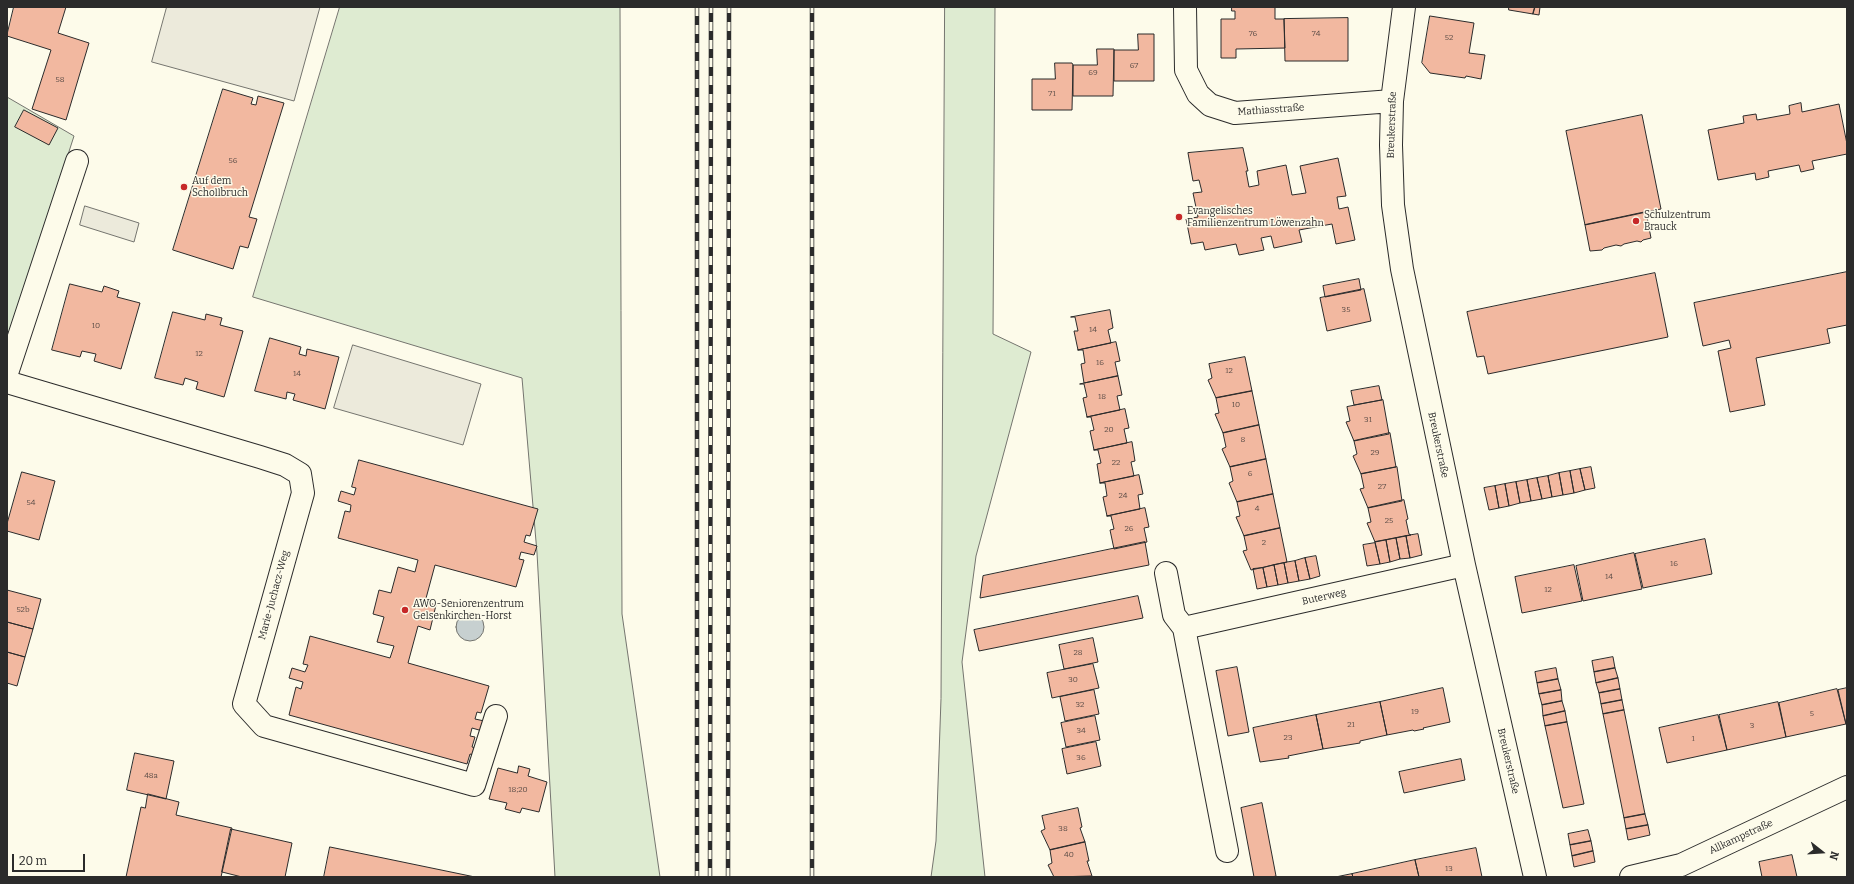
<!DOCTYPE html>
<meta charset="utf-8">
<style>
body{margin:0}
#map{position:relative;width:1854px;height:884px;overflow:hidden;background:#fdfbea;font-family:Bitter,serif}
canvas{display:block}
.frame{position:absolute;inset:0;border:8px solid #2b2b2b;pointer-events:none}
.north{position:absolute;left:1802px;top:832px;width:40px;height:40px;-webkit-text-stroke:3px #fdfbea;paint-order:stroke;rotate:107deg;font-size:11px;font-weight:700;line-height:16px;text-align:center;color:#2b2b2b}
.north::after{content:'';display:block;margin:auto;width:14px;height:18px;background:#2b2b2b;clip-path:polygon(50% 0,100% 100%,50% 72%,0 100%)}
.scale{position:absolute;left:12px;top:854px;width:73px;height:18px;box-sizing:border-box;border:2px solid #2b2b2b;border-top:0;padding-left:5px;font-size:12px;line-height:14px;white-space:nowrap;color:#2b2b2b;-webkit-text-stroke:3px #fdfbea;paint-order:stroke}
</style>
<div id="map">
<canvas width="1854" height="884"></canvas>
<div class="frame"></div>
<div class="north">N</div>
<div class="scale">20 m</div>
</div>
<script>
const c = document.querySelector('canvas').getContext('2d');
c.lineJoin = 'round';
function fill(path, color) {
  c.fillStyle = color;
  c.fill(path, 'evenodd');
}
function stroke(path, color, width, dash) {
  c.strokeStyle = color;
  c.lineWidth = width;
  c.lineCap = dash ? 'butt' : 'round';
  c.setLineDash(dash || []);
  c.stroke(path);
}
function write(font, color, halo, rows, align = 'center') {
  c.font = font + ' Bitter,serif';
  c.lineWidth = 3;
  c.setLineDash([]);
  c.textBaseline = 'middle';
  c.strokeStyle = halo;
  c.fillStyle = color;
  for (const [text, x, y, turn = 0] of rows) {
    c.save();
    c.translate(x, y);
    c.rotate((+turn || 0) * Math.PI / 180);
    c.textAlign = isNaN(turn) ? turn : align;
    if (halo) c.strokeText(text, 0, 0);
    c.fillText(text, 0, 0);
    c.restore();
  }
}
const green = new Path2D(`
 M340,7H620L622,614L660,877H555L537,553L522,378L253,297Z
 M945,7H995L993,334L1031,352L976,556L962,662L985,877H931L936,841L941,699Z
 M7,97L74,136L7,344Z`);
const parking = new Path2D(`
 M167,7H320L294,101L152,62Z
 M85,206L139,223L134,242L80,225Z
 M353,345L481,384L463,445L334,408Z`);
const water = new Path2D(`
 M456 627a14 14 0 1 1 28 0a14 14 0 1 1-28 0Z`);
const building = new Path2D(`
 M14,7H66L58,33L89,43L66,120L32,109L51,50L7,36Z
 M1232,7H1275V19H1284L1285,48L1236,49V58H1221V19H1235V11H1232Z
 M1509,7H1535L1533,14L1509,10Z
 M1535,7H1540L1539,15L1533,14Z
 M1430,16L1474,23L1469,53L1485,55L1481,79L1466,76L1465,78L1430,73L1422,63Z
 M1348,18V61H1285L1284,19Z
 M1138,34H1154V81H1114V50H1138Z
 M1097,49H1114V50L1113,96H1073V65H1097Z
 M1055,63H1072L1073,65L1072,110H1032V79H1055Z
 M223,89L253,98L251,104L256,105L258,96L284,103L249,217L257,219L248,248L240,246L233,269L173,250Z
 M1801,103L1802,112L1839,104L1847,144V154L1812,161L1814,169L1801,172L1799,165L1768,171L1769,177L1756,180L1755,173L1718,180L1708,130L1744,123L1743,116L1756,114L1757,120L1790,114L1789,106Z
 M24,110L58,128L49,145L15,127Z
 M1642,115L1661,209L1585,225L1566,131Z
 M1243,148L1248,171H1246L1249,187L1259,185L1257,171L1286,165L1292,195L1306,193L1300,166L1338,158L1346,196L1337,197L1339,209L1348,207L1355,240L1336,244L1332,224L1299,230L1302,242L1274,248L1271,236L1261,238L1264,250L1239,255L1236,244L1205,250L1203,242L1191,244L1186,219L1198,217L1193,193L1202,192L1199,180L1193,181L1188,153Z
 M1646,212L1651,238L1643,240L1641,242L1637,241L1624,244L1621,246L1616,245L1604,248L1602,250L1590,251L1585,225Z
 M1847,272V325L1827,329L1830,343L1756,358L1765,405L1730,412L1718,351L1731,348L1729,340L1703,346L1694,303Z
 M1655,273L1668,337L1488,374L1484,356L1477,357L1467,312Z
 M1359,279L1361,290L1325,297L1323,286Z
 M70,284L102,292L104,286L119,291L117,297L140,303L121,369L94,361L96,354L82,351L80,357L52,350Z
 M1364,289L1371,321L1327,331L1320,298Z
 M1110,310L1113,328L1108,330L1111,343L1078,350L1074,331H1078L1075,317H1071Z
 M173,312L205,320L206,314L222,318L220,325L243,331L224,397L196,389L198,382L185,378L183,385L155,378Z
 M270,338L301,347L299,354L306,356L307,349L339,357L325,409L293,400L295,394L287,392L286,399L255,391Z
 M1116,342L1120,361L1115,362L1118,376L1084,383L1081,364L1085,363L1083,350H1078Z
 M1245,357L1252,391L1216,398L1208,380L1212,378L1209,364Z
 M1118,376L1122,395L1117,396L1120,410L1087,417L1083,398L1087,397L1084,384H1080Z
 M1379,386L1382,400L1354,405L1351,391Z
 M1252,391L1259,425L1223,433L1215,414L1219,413L1216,398Z
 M1383,400L1389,434L1354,441L1346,422L1350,421L1347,407Z
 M1125,409L1129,428L1124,429L1127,443L1094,450L1090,431L1094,430L1091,417H1087Z
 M1259,425L1266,459L1230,467L1222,449L1226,447L1223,433Z
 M1390,433L1396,467L1361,474L1353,456L1357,454L1354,441Z
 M1132,442L1135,461L1131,462L1134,476L1100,483L1097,464L1101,463L1098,450H1094Z
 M1266,459L1273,494L1237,502L1229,483L1233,481L1230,467Z
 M359,460L538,509L530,536L526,535L524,542L537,546L534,555L521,552L519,559L524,560L516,587L435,565L425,602L436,605L430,630L418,626L408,663L489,686L481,713L477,712L475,719L489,722L486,732L472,728L470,736L475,737L472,747L476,748L474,755L470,754L467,764L289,715L296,687L301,689L303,682L289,678L292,668L305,672L308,665L303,664L310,636L390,658L394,646L377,642L384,617L373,614L379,590L391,593L398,567L415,572L418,560L338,538L345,511L350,512L351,505L338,501L341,491L354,495L356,488L352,487Z
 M1397,467L1402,501L1368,508L1360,489L1364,488L1361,474Z
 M1591,467L1595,488L1585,490L1580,469Z
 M1580,469L1585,490L1574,493L1570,471Z
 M1570,471L1574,493L1563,495L1559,473Z
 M22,472L55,481L39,540L7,531V524Z
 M1559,473L1563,495L1552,497L1548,476Z
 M1139,475L1143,494L1138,495L1140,509L1107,516L1103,497L1107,496L1105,483H1100Z
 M1548,476L1552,497L1542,499L1537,478Z
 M1537,478L1542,499L1531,501L1527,480Z
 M1527,480L1531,501L1520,503L1516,482Z
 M1516,482L1520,503L1509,506L1505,484Z
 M1505,484L1509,506L1499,508L1495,486Z
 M1495,486L1499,508L1489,510L1484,488Z
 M1273,494L1280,528L1244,536L1236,517L1240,516L1237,502Z
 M1404,500L1408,519L1406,520L1409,534L1411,535L1375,542L1367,523L1371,522L1368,508Z
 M1145,508L1149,527L1144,528L1147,542L1114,549L1110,530L1114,529L1111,516H1107Z
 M1280,528L1287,562L1251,570L1243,551L1247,550L1244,536Z
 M1418,534L1422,555L1410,558L1406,536Z
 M1406,536L1410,558L1400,559L1396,538Z
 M1396,538L1400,559L1390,562L1386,540Z
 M1705,539L1712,574L1643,588L1635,554Z
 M1386,540L1390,562L1380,564L1375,542Z
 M1145,542L1149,565L980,598L983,576Z
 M1375,543L1380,564L1367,566L1363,545Z
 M1634,553L1642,589L1583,601L1576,566Z
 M1316,556L1320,576L1310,579L1305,558Z
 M1305,558L1310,579L1299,581L1295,561Z
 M1295,561L1299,581L1288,583L1284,563Z
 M1284,563L1288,583L1278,585L1274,565Z
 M1274,565L1278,585L1267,587L1263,568Z
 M1574,565L1582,601L1522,613L1515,577Z
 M1263,568L1267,587L1257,589L1253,569Z
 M7,590L41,599L33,629L7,622Z
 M1138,596L1143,618L979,651L974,630Z
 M7,622L33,629L25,657L7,652Z
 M1093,638L1098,662L1064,669L1059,645Z
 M7,652L25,657L17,686L7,683Z
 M1613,657L1615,668L1594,672L1592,661Z
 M1093,664L1099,688L1052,698L1047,673Z
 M1237,667L1249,732L1228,736L1216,671Z
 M1556,668L1558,679L1537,683L1535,672Z
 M1615,668L1618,678L1596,683L1594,672Z
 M1618,678L1620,689L1599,693L1596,683Z
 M1558,679L1561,690L1539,694L1537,683Z
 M1443,688L1450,722L1423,728L1424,729L1414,731L1413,730L1387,735L1380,702Z
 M1847,688V724H1846L1838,690Z
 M1620,689L1622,700L1601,704L1599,693Z
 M1837,689L1846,724L1786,737L1779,703Z
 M1094,690L1099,714L1065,721L1060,697Z
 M1561,690L1562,701L1542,705L1539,694Z
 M1622,700L1624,710L1603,714L1601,704Z
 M1562,701L1565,711L1543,716L1542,705Z
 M1380,702L1387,735L1360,741V743L1323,749L1316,715Z
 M1778,702L1786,737L1727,750L1719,715Z
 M1624,710L1645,814L1624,818L1603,714Z
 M1565,711L1567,722L1545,726L1543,716Z
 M1316,715L1323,749L1288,756L1289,758L1260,762L1253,728Z
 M1718,715L1727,750L1667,763L1659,728Z
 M1095,716L1100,740L1066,747L1061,723Z
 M1567,722L1584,804L1563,808L1545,726Z
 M1096,742L1101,766L1067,774L1062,749Z
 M135,753L174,761L166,799L127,790Z
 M1461,759L1465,780L1404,793L1399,772Z
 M519,766L530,769L528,776L547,782L539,812L522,808L520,813L505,809L507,803L489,799L498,768L517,773Z
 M148,794L179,802L176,815L232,828L221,877H126L141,807L145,808Z
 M1262,803L1276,876L1272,877H1254L1241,808Z
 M1078,808L1082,827L1080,828L1085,842L1050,850L1041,831L1045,829L1042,816Z
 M1645,814L1648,825L1626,829L1624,818Z
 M1648,825L1650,835L1628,840L1626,829Z
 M231,829L292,843L285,877H242L222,872Z
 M1588,830L1591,841L1570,845L1568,834Z
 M1591,841L1593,851L1572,856L1570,845Z
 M1085,842L1089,861H1087L1092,876L1054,877L1048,865L1052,863L1050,850Z
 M330,847L475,877H324Z
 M1476,848L1482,877H1419L1415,860Z
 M1593,851L1595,862L1574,867L1572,856Z
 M1792,855L1797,877H1762L1759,862Z
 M1415,860L1419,877H1353L1352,874Z
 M1352,874L1353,877H1336Z`);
const minor = new Path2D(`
 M1185,7L1186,70L1198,94L1210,105L1235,113L1392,101
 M1404,7L1392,101L1391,145L1393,205L1402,269L1464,565L1535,877
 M7,373L77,161
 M7,382L260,457L285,465L300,474L303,493L244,704L264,726L474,785L496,716
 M1166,573L1174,615L1184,628
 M1227,851L1184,628L1464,565
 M1631,877L1681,865L1847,787`);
const rail = new Path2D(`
 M697,7V877
 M710,877L711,7
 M728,877L729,7
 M812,877V7`);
const markers = [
 [184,187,4,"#c62828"],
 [1179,217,4,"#c62828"],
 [1636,221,4,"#c62828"],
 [405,610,4,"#c62828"]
];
const numberNames = [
 ["76",1253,34],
 ["74",1316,34],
 ["52",1449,38],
 ["67",1134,66],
 ["69",1093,73],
 ["58",60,80],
 ["71",1052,94],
 ["56",233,161],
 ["35",1346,310],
 ["10",96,326],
 ["14",1093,330],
 ["12",199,354],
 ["16",1100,363],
 ["12",1229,371],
 ["14",297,374],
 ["18",1102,397],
 ["10",1236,405],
 ["31",1368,420],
 ["20",1109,430],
 ["8",1243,440],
 ["29",1375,453],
 ["22",1116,463],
 ["6",1250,474],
 ["27",1382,487],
 ["24",1123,496],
 ["54",31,503],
 ["4",1257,509],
 ["25",1389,521],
 ["26",1129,529],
 ["2",1264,543],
 ["16",1674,564],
 ["14",1609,577],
 ["12",1548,590],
 ["52b",23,610],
 ["28",1078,653],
 ["30",1073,680],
 ["32",1080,705],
 ["19",1415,712],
 ["5",1812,714],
 ["21",1351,725],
 ["3",1752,726],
 ["34",1081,731],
 ["23",1288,738],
 ["1",1693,739],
 ["36",1081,758],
 ["48a",151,776],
 ["18;20",518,790],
 ["38",1063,829],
 ["40",1069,855],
 ["13",1449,869]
];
const streetNames = [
 ["Mathiasstraße",1271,110,-4],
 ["Breukerstraße",1392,125,-88],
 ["Breukerstraße",1438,445,78],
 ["Marie-Juchacz-Weg",274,595,-75],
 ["Buterweg",1324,597,-13],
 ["Breukerstraße",1508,761,77],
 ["Allkampstraße",1741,837,-25]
];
const poiNames = [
 ["Auf dem",192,181],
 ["Schollbruch",192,193],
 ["Evangelisches",1187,211],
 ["Familienzentrum Löwenzahn",1187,223],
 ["Schulzentrum",1644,215],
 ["Brauck",1644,227],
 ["AWO-Seniorenzentrum",413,604],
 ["Gelsenkirchen-Horst",413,616]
];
fill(green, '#deebd1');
stroke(green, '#74746e', 1);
fill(parking, '#eceadb');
stroke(parking, '#74746e', 1);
fill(water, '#c7d0d0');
stroke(water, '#74746e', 1);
fill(building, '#f2b8a0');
stroke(building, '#2b2b2b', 1);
stroke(minor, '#2b2b2b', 24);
stroke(minor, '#fdfbea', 22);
stroke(rail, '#2b2b2b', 4.5);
stroke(rail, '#fdfbea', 3, [9]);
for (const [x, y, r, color] of markers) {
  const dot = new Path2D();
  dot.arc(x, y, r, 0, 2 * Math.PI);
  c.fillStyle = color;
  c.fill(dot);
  stroke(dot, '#fdfbea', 1.5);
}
write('8px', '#5d4e48', null, numberNames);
write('10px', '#2b2b2b', '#fdfbea', streetNames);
write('10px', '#2b2b2b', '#fdfbea', poiNames, 'left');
</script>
